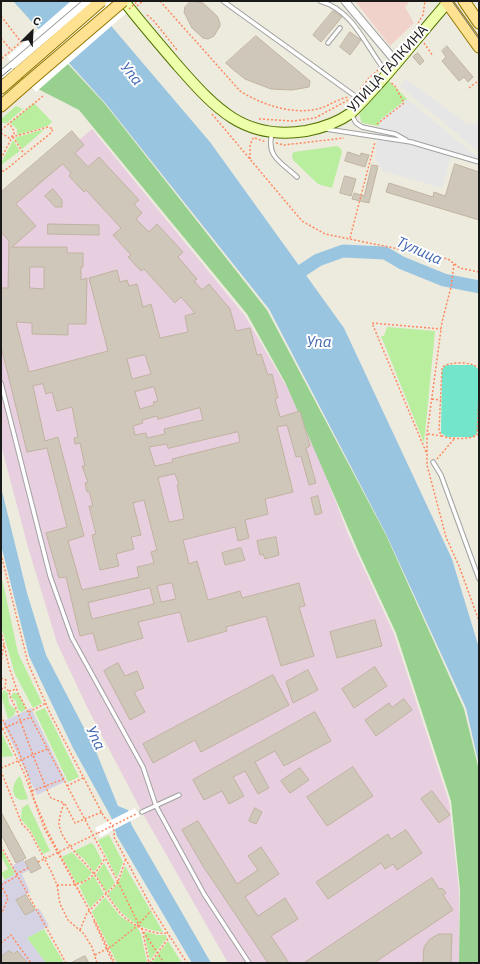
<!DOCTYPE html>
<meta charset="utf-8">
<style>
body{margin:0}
#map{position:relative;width:480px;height:964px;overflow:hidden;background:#edebde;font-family:"IBM Plex Sans",sans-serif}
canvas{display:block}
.frame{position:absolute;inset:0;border:2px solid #1a1a1a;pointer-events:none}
.north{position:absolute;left:12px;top:12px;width:40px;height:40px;-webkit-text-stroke:3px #fff;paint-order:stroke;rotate:24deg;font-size:11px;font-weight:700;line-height:16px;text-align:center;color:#1a1a1a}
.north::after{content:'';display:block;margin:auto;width:14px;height:18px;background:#1a1a1a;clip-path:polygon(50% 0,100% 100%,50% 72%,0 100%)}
</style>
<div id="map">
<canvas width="480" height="964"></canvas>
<div class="frame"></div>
<div class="north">С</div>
</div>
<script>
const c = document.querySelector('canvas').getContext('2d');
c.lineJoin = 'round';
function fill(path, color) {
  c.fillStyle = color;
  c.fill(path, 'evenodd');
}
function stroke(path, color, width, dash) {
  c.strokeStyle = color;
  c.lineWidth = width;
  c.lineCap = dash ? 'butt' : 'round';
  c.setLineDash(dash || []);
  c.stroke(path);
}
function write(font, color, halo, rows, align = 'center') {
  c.font = font + ' "IBM Plex Sans",sans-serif';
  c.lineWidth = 4;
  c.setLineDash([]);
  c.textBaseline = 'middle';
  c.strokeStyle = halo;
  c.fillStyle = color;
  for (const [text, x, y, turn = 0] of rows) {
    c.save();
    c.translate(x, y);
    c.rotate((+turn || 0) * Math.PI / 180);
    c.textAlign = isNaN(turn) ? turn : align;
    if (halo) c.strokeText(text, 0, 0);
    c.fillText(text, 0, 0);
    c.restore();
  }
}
const commercial = new Path2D(`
 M355,1H410L405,7L414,23L390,46Z`);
const industrial = new Path2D(`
 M92,129L245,316L285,384L295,395L348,534L394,634L449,802L459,891V963H228L142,812L87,707L57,643L28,547L1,445V192L79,140Z`);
const grass = new Path2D(`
 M389,81L407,99L381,120L379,126L362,123L359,114Z
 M34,103L52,122L47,126L17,135V129L10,123Z
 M16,106L23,109L7,123H1V119Z
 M45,129L22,149L15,139L17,137Z
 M13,140L20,151L1,165V163Z
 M337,146L341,149L342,152L332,188L318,184L293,160L292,155L294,152Z
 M387,327L435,331L424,443L381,336H384Z
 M1,574L18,653L42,703L33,708L15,674L1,626Z
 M4,690L8,693L9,704L16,710L14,715L8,719L1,695Z
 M13,693H18L26,709L22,712L18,710L16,701L11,697Z
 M45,708L79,777L68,782L35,712Z
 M1,732L13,756L1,757Z
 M20,776L28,799C11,804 9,785 20,776Z
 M28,804L50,851L43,854L31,831L21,819L22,808Z
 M109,835L123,862L117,878L98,840Z
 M91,843L94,845L102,861L94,872L84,859L74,851Z
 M1,848L15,874L5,880L1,873L8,869L1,856Z
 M72,852L92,873L86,880L77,884L62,857Z
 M104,863L115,883L106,892L96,875Z
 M125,866L163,932C137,929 121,916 108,894L119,882Z
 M94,876L104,894L90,908L79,886Z
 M105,897L120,916L137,927L141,934L147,963H117L92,912Z
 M44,929L64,963H46L27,938Z
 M147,932L157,935H166L167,938L150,960L144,933Z
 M168,941L182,963H151Z`);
const forest = new Path2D(`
 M67,63L105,104L267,310L386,535L464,709L479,770V963H459L460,890L451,801L396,633L358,551L286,384L247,314L79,110L38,89Z`);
const pitch = new Path2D(`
 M448,365H473L478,369V431L474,437H447L441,433L442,371L444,366Z`);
const parking = new Path2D(`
 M406,79L466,123L475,125L479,120V152L400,86Z
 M407,99L472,153L479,156V164L451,156L442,188L383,171L375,158L380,120Z`);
const plaza = new Path2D(`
 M31,708L66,781L37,795L2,722Z
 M23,859L29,870L22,874L30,892L16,901L25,915L39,908L49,926L27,938L46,963H28L17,952L1,957V882L15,874L12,866Z`);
const water = new Path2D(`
 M13,1H90L210,142L344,328L452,559L479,648V765L466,708L386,534L269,309L106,104Z
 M1,487L27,593L46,655L95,749L118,806L128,810L131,824L211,963H192L117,836L111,817L73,748L29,656L1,545Z`);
const pier = new Path2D(`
 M71,1H140L36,92L7,57Z
 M135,808L140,816L100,837L95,828Z`);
const river = new Path2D(`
 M289,279L318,260L343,251L385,253L402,263L444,280L479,287`);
const building = new Path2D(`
 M191,1L203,3L217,16L220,23V26L214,36L208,39L203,38L192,28L184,12L185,7Z
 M333,11L342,17L321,42L313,35Z
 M350,32L361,40L350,55L340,47Z
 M256,36L310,81L309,87L292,90L271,89L245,79L230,67L226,63Z
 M447,46L473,77L468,82L464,77L459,81L442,61L446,57L442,51Z
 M418,53L424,61L420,65L413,57Z
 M72,131L84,145L75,153L88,167L99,157L139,200L134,204L142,213L136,219L149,232L157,224L183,252L178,257L197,279L194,281L202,290L209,284L230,309L236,331L250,328L257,355L261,354L268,375L272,374L278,398L275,399L280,417L300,411L310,446L306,448L316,483L309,485L301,456L296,457L287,425L277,427L293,492L265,499L268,514L245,520L249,538L238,541L235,527L183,540L189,564L197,561L208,600L240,591L242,598L299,583L305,606L299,607L314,656L281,666L266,616L226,627L227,631L188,642L180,612L138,622L143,638L98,651L93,633L80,636L66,577L59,578L46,533L67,527L47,448L27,452L1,346V288H8L9,241L1,232V192ZM63,164L71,173L69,176L84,192L86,190L121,228L113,235L131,255L128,257L141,271L144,269L175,303L181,297L195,313L185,316L188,332L160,338L151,304L143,307L137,284L129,286L127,280L120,282L117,270L89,278L108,351L29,372L16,322L32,323V334L68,335V324H86L87,278L81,280V267H83V253H67V247H12L36,226L16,204ZM30,267H44V289L30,288ZM145,355L151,374L132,379L127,359ZM43,384L46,394L52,392L57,411L72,407L78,437L74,438L75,444L80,443L85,466H82L88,482L85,483L87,492L89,491L93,506H89L96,534L92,535L100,570L119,566L116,554L134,549L131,537L141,535L133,503L144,500L157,550L151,552L154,563L137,567L139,577L82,590L68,541L84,536L58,437L45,441L33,386ZM154,387L158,401L153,402L154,405L140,409L135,392ZM200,408L203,420L164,429L165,434L147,438L146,433L135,435L133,426L143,423L142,420L157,416L158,419ZM238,432L240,442L172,459L173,462L155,466L149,447L167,444L168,448ZM175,474L179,484L177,485L184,519L169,522L158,478ZM172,583L176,599L161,602L157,586ZM150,588L154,604L92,619L88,603Z
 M348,152L360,156L361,153L369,155L365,167L345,161Z
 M455,164L479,172V220L386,192L389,183L433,197L434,192L445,196Z
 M372,165L378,166L369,203L352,199L354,193L364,196Z
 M345,176L356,179L351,196L340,193Z
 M53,189L62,200V207H55L45,196Z
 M48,224L99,225V235L48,234Z
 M318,496L322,513L315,515L311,498Z
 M276,537L279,555L265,559L263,554L260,555L257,541Z
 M241,548L245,560L225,565L222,553Z
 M375,620L382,646L337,658L330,632Z
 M118,663L125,676L137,671L144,688L134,692L145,712L130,720L104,671Z
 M375,667L387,686L354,708L342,689Z
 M308,670L318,690L293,703L286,682Z
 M273,675L289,705L201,752L195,740L153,763L143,744Z
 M404,699L412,710L376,736L365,720L389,703L392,707Z
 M315,712L331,741L284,766L275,751L255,762L269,788L258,794L245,771L233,777L244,796L229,804L222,791L204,800L193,780Z
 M353,767L373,796L327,826L307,797Z
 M300,768L309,780L290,793L281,781Z
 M432,791L450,815L439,823L421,799Z
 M255,808L262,812L256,824L249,821Z
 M1,812L26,858L16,863L1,834Z
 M198,821L237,884L258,870L248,856L261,847L279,874L245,897L258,916L285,898L298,919L271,936L289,963H268L203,866L182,830Z
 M406,830L422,853L397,870L393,864L385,869L381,863L328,899L316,882L388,834L391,839Z
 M35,857L41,868L31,873L25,862Z
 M432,878L439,889L442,888L446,893L443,895L453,910L374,963H304Z
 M26,895L35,910L25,915L16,900Z
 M439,934H452L451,963H423L424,947L429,940Z
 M9,951L14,954L17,951L28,963H1V957Z
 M85,956L89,963H71Z`);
const path = new Path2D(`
 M160,1L240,91C262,105 295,116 321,108C330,105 338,99 348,97
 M137,6L143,1
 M147,15L154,21L177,50
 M1,16L21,42L1,59
 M418,23L423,15L425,1
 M1,38L11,50
 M424,43L433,56
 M469,88L479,80
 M358,92L369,78L378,70
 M212,114L302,221L325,234L448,259L460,268L479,272
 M259,119L293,121L315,118L350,99
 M377,124L404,103L395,86L390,82
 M1,130L43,96
 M1,133L9,138L14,135V131L9,123
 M13,137L24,154
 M255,138L266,142
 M276,143L284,145L344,138
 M1,159L12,137L48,127L53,129L51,133L4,171H1
 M250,159V145L254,136
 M350,238L375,142
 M454,264L451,287L442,322L427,434V465L446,537L459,566L479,621
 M479,369C474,361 447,361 442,368L439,431L442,436C450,439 469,440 477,435L479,394
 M432,399L441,400
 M428,434L442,436
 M426,452L372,323L441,329
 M437,459L455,438
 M1,554L28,663L50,713L104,817C111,823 115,827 114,837L153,910L187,963
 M1,631L9,667L18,693L118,882
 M1,663L4,643
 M1,678L6,680L5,688L9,691C10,699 14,703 17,711C27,739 37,767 49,794L51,798L64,803C62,809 59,818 59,824C61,842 84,860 94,874C110,896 114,915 141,928C150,932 158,934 168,933
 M1,689L5,688
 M9,691L17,689
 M29,712L46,703
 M1,716L17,747L28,775L34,799L47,830L97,925L115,963
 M1,725L25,775L44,828L82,897
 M1,729L31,717
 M1,768L47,749
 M1,771L22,824L30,832L51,871L57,885L60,904L68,920L84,934L92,947L97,963
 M67,786L85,777
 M32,791L64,779
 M65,804L75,823L102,812
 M1,846L66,963
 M38,862L98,833
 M16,874L28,868
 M1,885L17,876
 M57,885C83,886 92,881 105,858
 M1,915L8,898L1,885
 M94,921L113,963
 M142,928L149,963
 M80,930L87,913L118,882L126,858
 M1,943L11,935L31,963
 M95,955L112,946
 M150,963L170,936`);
const lane = new Path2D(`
 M223,1L355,96L360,103
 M320,1C355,11 366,48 387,73
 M328,43L340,28
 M351,114L356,123L362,127L395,134L406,140
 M326,129L411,142L479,162
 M272,133C266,157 281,162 297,177
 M1,383L50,576L72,638L143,767L156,806L204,894L249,963
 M433,462L441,475L479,579
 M142,812L179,795`);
const street = new Path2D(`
 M345,1L397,63
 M1,75L13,65`);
const secondary = new Path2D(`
 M124,1C141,23 160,45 178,66C215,108 244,141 306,131C322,128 337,123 351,113C362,103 372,91 382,80C405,54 426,27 449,1`);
const primary = new Path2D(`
 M446,1L479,47
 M464,1L479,23
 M1,88L17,74
 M1,106L26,84`);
const tram = new Path2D(`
 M452,1L479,39
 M1,77L91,1`);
const pathBridge = new Path2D(`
 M129,9L138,1
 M98,833L136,814
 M118,882L139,925L164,963
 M112,946L137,926L151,911`);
const streetBridge = new Path2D(`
 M13,65L88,1`);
const primaryBridge = new Path2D(`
 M17,74L101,1
 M26,84L123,1`);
const streetNames = [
 ["УЛИЦА ГАЛКИНА",388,69,-48]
];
const waterNames = [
 ["Упа",131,74,50],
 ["Тулица",419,251,24],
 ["Упа",319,343],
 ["Упа",95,738,64]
];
fill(commercial, '#f1d2cb');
fill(industrial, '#e7cfdf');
fill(grass, '#b9ee9e');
fill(forest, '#98d18f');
fill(pitch, '#73e5cb');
fill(parking, '#e6e6e6');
fill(plaza, '#d5d3e3');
fill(water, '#9ac5e0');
fill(pier, '#fff');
stroke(river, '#9ac5e0', 13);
fill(building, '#d0c7bb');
stroke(building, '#c0b3a0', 1);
stroke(lane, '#a1a1a1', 5.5);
stroke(street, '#a1a1a1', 9);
stroke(secondary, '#547300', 12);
stroke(primary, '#917800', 13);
stroke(path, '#ff885e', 1.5, [2, 2]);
stroke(lane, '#fff', 3.5);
stroke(street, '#fff', 7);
stroke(secondary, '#edffab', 10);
stroke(primary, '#ffe192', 11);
stroke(tram, '#686868', 1);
stroke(streetBridge, '#a1a1a1', 9, []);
stroke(primaryBridge, '#917800', 13, []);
stroke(pathBridge, '#ff885e', 1.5, [2, 2]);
stroke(streetBridge, '#fff', 7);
stroke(primaryBridge, '#ffe192', 11);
write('14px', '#1a1a1a', '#fff', streetNames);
write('italic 15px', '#4066b1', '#fff', waterNames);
</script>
